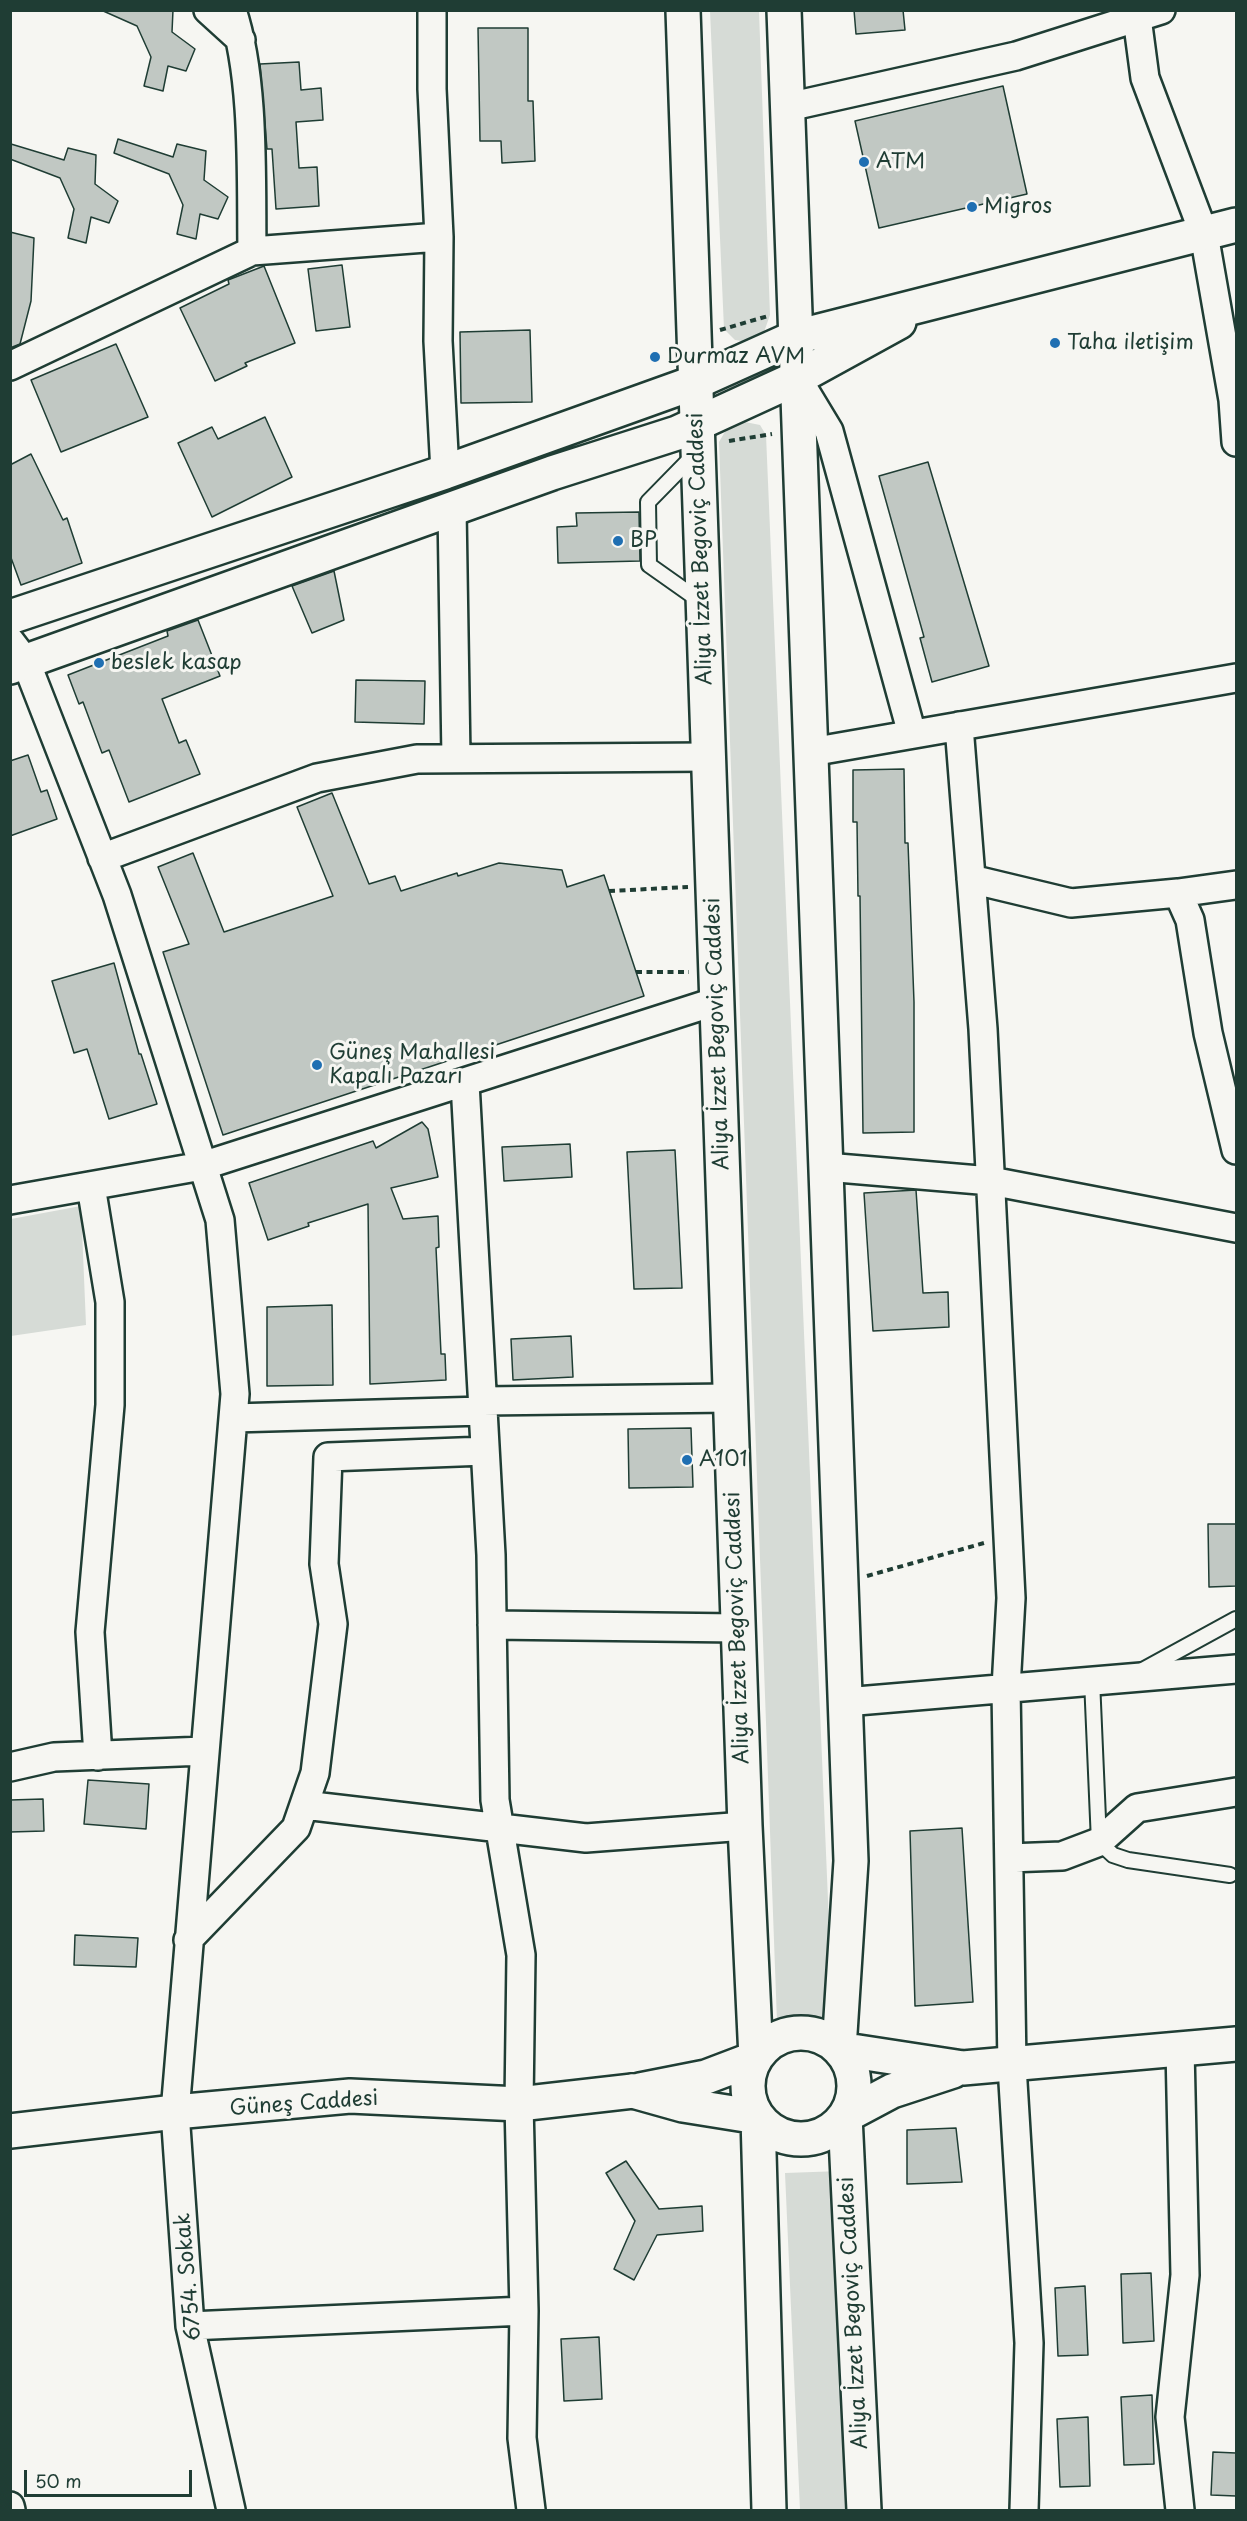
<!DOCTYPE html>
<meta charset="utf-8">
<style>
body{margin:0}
#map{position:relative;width:1247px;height:2521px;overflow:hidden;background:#f6f6f2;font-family:"Playpen Sans",sans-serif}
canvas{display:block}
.frame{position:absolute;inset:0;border:12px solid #1f3d34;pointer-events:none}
.scale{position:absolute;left:24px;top:2470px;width:168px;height:27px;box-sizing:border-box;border:3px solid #1f3d34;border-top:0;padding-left:8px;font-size:18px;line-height:21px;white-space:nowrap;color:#1f3d34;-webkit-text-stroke:4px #f6f6f2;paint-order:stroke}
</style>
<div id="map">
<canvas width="1247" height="2521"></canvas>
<div class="frame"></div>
<div class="scale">50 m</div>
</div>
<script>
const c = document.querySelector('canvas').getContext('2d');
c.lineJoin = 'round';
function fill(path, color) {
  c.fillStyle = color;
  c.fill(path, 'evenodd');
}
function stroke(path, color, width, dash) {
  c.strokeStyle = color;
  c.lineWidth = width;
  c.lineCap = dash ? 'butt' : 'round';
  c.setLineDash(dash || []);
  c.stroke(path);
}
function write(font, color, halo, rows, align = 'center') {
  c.font = font + ' "Playpen Sans",sans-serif';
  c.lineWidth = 6;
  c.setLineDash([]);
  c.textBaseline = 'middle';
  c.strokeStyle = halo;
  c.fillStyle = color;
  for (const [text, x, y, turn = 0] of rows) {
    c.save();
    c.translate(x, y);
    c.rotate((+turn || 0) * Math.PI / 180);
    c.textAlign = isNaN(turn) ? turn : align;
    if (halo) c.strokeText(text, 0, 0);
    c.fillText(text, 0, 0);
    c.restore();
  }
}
const green = new Path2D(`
 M710,11H759L770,315L764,332L748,342L735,340L724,329Z
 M745,422L760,425L766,435L833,2018L777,2022L719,442L726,430Z
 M81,1206L86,1325L11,1336V1219Z
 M841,2171L854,2510H800L785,2173Z`);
const building = new Path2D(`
 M101,10H173L172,32L195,49L186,71L168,66L163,91L144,86L151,57L137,26Z
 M854,10H903L905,30L856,34Z
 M478,28H528V101H533L535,161L502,163L501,141H480Z
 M299,62L301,90L321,88L323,120L296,122L299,168L317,167L319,206L276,209L272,149H267L260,64Z
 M1003,86L1027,194L879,228L855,121Z
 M118,139L173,157L177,144L206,151L204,180L228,197L218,219L200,214L196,239L177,234L183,205L169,174L114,153Z
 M11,144L64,160L68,148L96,155L95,184L118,201L109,223L91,217L86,243L68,238L74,209L60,178L10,159Z
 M10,232L34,238L31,301L20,344L10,348Z
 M342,265L350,327L316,331L308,269Z
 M264,266L295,343L245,363L247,366L215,381L180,308L229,284L228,280Z
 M530,330L532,402L461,403L460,332Z
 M116,344L148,417L61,452L31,380Z
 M265,417L292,477L212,517L178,443L212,427L218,439Z
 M31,454L63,520L67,518L82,563L21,585L10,555V465Z
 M928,462L989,666L932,682L920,638L924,637L879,476Z
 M639,512L640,561L558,563L557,527L577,526L576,513Z
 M334,571L344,620L312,633L292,586Z
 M198,620L220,676L162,699L179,743L186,740L200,774L129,802L109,750L102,753L83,702L79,704L68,675L168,636L167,631Z
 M356,680L425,681L424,724L355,722Z
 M28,755L41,792L47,790L57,819L10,836V761Z
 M904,769L905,843H908L914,1002V1132L863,1133L860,896H858L857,822H853V770Z
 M332,793L369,884L395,876L401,891L457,873L458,876L499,863L562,870L567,887L604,875L644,996L223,1135L163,952L189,944L158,867L193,853L224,932L333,896L297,807Z
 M114,963L139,1054H141L157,1104L109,1119L87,1049L74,1053L52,981Z
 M422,1122L428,1129L438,1177L391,1188L403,1219L438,1216L439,1247L436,1248L441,1354H445L446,1380L370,1384L368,1204L308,1223L309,1226L268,1240L249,1183L373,1141L376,1148Z
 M570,1144L572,1177L504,1181L502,1147Z
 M675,1150L682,1288L634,1289L627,1152Z
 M916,1190L923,1293L948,1292L949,1327L873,1331L864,1193Z
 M332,1305L333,1385L267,1386V1307Z
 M571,1336L573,1377L513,1380L511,1339Z
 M691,1428L693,1487L629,1488L628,1429Z
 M1208,1524H1236V1586L1209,1587Z
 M88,1780L149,1784L146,1829L84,1824Z
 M43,1799L44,1831L10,1832V1800Z
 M962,1828L973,2002L915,2006L910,1831Z
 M75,1935L138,1938L136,1967L74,1965Z
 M956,2128L962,2182L907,2184V2130Z
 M626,2161L659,2209L702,2206L703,2231L657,2235L634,2280L614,2269L635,2221L606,2173Z
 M1151,2273L1154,2341L1123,2343L1121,2274Z
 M1085,2286L1088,2355L1058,2356L1055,2288Z
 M599,2337L602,2399L564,2401L561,2339Z
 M1152,2395L1154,2464L1124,2465L1121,2397Z
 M1088,2417L1090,2486L1060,2487L1057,2419Z
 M1213,2452L1236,2453V2496L1211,2495Z`);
const path = new Path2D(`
 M720,330L768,316
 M729,441L772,434
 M609,891L688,887
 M636,972H689
 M867,1576L984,1543`);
const service = new Path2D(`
 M694,455L648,502L649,565L700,601
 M1141,1671L1236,1619
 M1092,1680L1099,1842L1113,1855L1128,1860L1230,1875`);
const minor = new Path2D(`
 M208,10L241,40
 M232,10C255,79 251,178 252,251
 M432,10V89L439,237L438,341L445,472
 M1136,10L1145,78L1204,234L1233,400L1236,442
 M788,107L1016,56L1161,10
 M10,366L252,251L439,237
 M797,378L829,431L912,734
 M452,509L456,758
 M10,641L26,662L117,895L220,1220L235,1394L175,2112L190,2326L231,2510
 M959,726L983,1029L1011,1598L1006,1688L1012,2066L1029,2343L1024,2510
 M811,752L1236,678
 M102,858L317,778L417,759L709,757
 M971,879L1071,903L1178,893L1236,885
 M1178,893L1190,920L1208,1033L1236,1150
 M465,1083L491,1555L495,1800L521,1955L519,2104L524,2311L522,2438L531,2510
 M826,1167L991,1181L1236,1228
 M91,1186L110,1302V1405L90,1632L98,1756
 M10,1200L202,1166L717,1001
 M483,1401L730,1398
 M233,1418L483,1411
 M492,1625L738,1628
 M845,1702L1236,1669
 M10,1767L54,1757L204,1751
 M304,1805L586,1838L745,1826
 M1009,1858L1062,1856L1099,1842L1137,1808L1236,1792
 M188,1940L296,1828L315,1773L333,1624L324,1564L328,1457L485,1451
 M1180,2049L1185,2275L1170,2417L1180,2510
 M190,2326L524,2311
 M10,2506L11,2510`);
const tertiary = new Path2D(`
 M10,617L445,472L696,382L796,337L1236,225
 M10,667L552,473L677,433L797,378L899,322
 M10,2131L175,2112L350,2096L519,2104L633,2091`);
const secondary = new Path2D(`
 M683,10L745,1826L756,2058
 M784,10L851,1861L839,2049
 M748 2086a53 53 0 1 1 106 0a53 53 0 1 1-106 0Z
 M839,2049L963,2068L1236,2044
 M640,2090L706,2077L756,2058
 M633,2091L683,2105L758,2117
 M845,2116L864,2510
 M845,2116L892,2091L953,2071
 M758,2117L769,2510`);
const markers = [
 [864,162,6,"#1f6fb2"],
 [972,207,6,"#1f6fb2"],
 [1055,343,6,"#1f6fb2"],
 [655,357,6,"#1f6fb2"],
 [618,541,6,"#1f6fb2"],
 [99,663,6,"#1f6fb2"],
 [317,1065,6,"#1f6fb2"],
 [687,1460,6,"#1f6fb2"]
];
const poiNames = [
 ["ATM",876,162],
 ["Migros",984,207],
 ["Taha iletişim",1067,343],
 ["Durmaz AVM",667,357],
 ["BP",630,541],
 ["beslek kasap",111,663],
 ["Güneş Mahallesi",329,1053],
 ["Kapalı Pazarı",329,1077],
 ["A101",699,1460]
];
const streetNames = [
 ["Aliya İzzet Begoviç Caddesi",701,549,-92],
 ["Aliya İzzet Begoviç Caddesi",718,1034,-92],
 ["Aliya İzzet Begoviç Caddesi",738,1628,-92],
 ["Güneş Caddesi",304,2104,-4],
 ["6754. Sokak",189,2277,-95],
 ["Aliya İzzet Begoviç Caddesi",854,2313,-93]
];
fill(green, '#d6dbd6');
fill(building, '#c1c8c3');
stroke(building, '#1f3d34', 1.5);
stroke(service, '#1f3d34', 18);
stroke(minor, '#1f3d34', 32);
stroke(tertiary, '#1f3d34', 38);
stroke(secondary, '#1f3d34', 38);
stroke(path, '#1f3d34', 4, [6, 4.5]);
stroke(service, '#f6f6f2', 14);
stroke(minor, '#f6f6f2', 27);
stroke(tertiary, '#f6f6f2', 33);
stroke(secondary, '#f6f6f2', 33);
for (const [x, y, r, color] of markers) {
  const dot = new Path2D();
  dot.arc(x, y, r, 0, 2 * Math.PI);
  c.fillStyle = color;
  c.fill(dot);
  stroke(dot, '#f6f6f2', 2);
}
write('21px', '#1f3d34', '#f6f6f2', poiNames, 'left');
write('21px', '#1f3d34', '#f6f6f2', streetNames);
</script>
